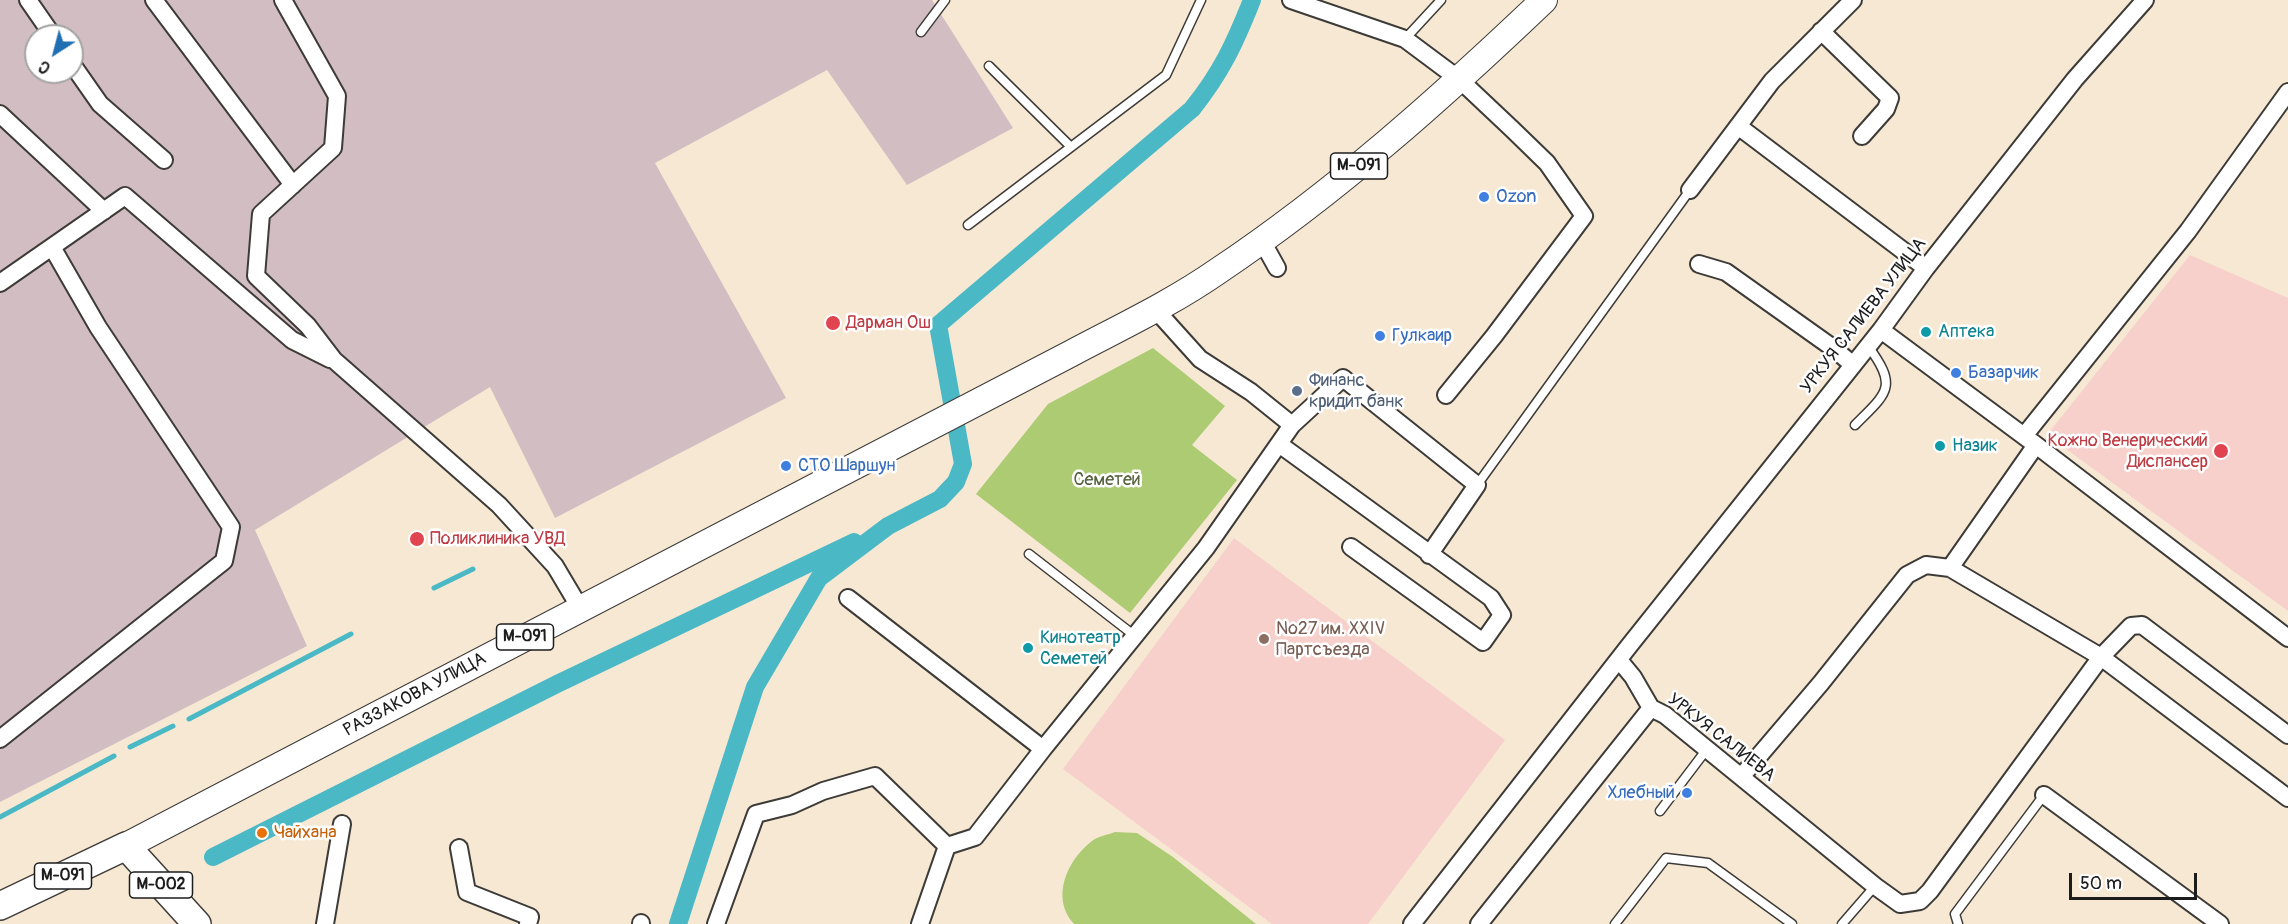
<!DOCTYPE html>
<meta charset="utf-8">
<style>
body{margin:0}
#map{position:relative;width:2288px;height:924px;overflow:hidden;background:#f6e8d3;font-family:Pangolin,sans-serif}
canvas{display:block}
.north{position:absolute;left:24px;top:24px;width:60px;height:60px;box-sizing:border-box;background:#fff;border:2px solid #a4a4a4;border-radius:50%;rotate:216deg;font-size:16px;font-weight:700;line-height:24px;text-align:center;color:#1c1c1c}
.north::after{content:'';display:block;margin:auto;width:21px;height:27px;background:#1f6fb2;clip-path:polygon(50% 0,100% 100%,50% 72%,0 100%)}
.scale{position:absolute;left:2069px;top:873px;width:128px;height:27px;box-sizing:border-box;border:3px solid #1c1c1c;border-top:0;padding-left:8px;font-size:18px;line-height:21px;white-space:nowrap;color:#1c1c1c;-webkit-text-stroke:4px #fff;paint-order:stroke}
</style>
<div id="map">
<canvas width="2288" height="924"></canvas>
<div class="north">С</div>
<div class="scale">50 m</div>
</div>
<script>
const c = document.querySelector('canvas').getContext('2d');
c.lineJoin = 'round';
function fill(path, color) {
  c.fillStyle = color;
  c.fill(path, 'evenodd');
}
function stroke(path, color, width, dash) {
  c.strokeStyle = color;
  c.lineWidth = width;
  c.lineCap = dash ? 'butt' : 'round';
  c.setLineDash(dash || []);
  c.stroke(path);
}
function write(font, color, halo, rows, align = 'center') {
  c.font = font + ' Pangolin,sans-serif';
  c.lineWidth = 5;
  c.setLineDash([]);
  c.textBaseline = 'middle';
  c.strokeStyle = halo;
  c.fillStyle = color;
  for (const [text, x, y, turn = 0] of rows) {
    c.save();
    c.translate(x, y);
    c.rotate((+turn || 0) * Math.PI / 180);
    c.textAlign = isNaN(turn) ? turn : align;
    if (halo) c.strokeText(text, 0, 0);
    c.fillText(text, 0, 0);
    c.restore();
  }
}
const built = new Path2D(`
 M2190,255L2288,298V611L2047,435Z
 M1234,538L1505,740L1368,924H1272L1063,769Z`);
const industrial = new Path2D(`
 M0,0H932L1013,128L907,185L827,70L655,163L786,398L555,518L490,387L255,530L307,646L0,802ZM36,36H72V72H36Z`);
const green = new Path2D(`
 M1153,348L1225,406L1192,445L1237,480L1130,613L976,494L1048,404Z
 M1115,832L1137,833L1173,857L1256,924H1074C1050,898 1067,860 1092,841C1098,836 1108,835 1115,832Z`);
const stream = new Path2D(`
 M434,588L473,569
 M189,719L351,634
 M130,747L173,726
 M0,817L114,756`);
const canal = new Path2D(`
 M213,857L557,684L854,542
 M678,924L755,687L819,578L888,526L940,499L956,482L963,464L938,325L1192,109C1221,73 1235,43 1252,0`);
const service = new Path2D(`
 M921,32L945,0
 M1405,39L1441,0
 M989,66L1071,147
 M968,225L1166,75L1201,0
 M1855,425C1888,392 1898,387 1868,346
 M1477,485L1690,190
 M1029,554L1135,636
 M1660,811L1707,749
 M1615,924L1666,858L1708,863L1792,924
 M1842,924L1875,886
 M1958,924L1955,914L2044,795`);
const minor = new Path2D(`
 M28,0L53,36
 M154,0L293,185
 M283,0L337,96L333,148L261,214L256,276L308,326L334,360L499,505L555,566L580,608
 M1291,0L1405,39L1460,80L1512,129L1547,163L1584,216L1494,336L1446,395
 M1821,31L1890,98L1886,109L1862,136
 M72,64L100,104L164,160
 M0,114L104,211
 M1738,126L1926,268
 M1690,190L1772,81L1853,0
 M1262,241L1277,268
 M1699,264L1726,272L1833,348L1852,364
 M0,283L125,196L292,340L330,359
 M1155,309L1200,359L1251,392L1292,425
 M1881,330L2036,445L2288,638
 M2024,436L2188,231L2288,92
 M1279,444L1491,598L1502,615L1483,642L1351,547
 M1950,568L2036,445
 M848,598L1043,749
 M1619,660L1633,677L1651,708
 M1651,708L1665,715L1875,886L1900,904L1920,901L1930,891L2101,657L2131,626L2142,625L2288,735
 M0,739L224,561L231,527L98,327L52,247
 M1741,777L1821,683L1907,575L1926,565L1950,568L2101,657L2288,798
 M2044,795L2220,924
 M947,846L975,837L1043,749L1206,548L1292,425L1343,378L1477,485L1429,555
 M459,848L467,892L530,917L528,924
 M325,924L342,824
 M641,924V923
 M716,924L756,814L792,805L823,791L875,776L947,846L920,924
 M1412,924L1629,646L1881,330L1926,268L2075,79L2145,0
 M1479,924L1651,708`);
const primary = new Path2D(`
 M126,846C360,724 594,601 828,480C910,438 991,395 1072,353C1121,327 1172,303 1218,271C1336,192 1441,98 1544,0`);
const trunk = new Path2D(`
 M0,906L126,846L197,924`);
const markers = [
 [1484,197,6,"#3f7fe0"],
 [833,323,8,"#e0444e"],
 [1926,332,6,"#0f9aa8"],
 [1380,336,6,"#3f7fe0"],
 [1956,373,6,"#3f7fe0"],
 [1297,391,6,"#5c6f8a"],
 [1940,446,6,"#0f9aa8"],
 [2221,451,8,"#e0444e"],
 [786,466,6,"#3f7fe0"],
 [417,539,8,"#e0444e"],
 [1264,639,6,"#8d6e63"],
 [1028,648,6,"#0f9aa8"],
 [1687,793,6,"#3f7fe0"],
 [262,833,6,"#e8710a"]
];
const shields = [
 [1359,166,57],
 [525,637,57],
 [63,876,57],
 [161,885,63]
];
const shieldNames = [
 ["М-091",1359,166],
 ["М-091",525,637],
 ["М-091",63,876],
 ["M-002",161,885]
];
const shopNames = [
 ["Ozon",1496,197],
 ["Гулкаир",1392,336],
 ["Базарчик",1968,373],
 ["СТО Шаршун",798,466],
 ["Хлебный",1675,793,"right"]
];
const streetNames = [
 ["УРКУЯ САЛИЕВА УЛИЦА",1864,316,-52],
 ["РАЗЗАКОВА УЛИЦА",415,695,-28],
 ["УРКУЯ САЛИЕВА",1721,738,38]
];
const healthNames = [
 ["Дарман Ош",846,323],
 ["Кожно Венерический",2208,441,"right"],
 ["Диспансер",2208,462,"right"],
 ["Поликлиника УВД",430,539]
];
const cultureNames = [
 ["Аптека",1938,332],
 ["Назик",1952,446],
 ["Кинотеатр",1040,638],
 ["Семетей",1040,659]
];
const serviceNames = [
 ["Финанс",1309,381],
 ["кридит банк",1309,402]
];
const parkNames = [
 ["Семетей",1107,480]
];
const educationNames = [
 ["№27 им. XXIV",1276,629],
 ["Партсъезда",1276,650]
];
const foodNames = [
 ["Чайхана",274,833]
];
fill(built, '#f7d0cb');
fill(industrial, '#d2bec2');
fill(green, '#adcb73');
stroke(stream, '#4ab8c5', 5);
stroke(canal, '#4ab8c5', 18);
stroke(service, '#3d3b37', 11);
stroke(minor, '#3d3b37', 20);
stroke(primary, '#3d3b37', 28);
stroke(trunk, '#3d3b37', 30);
stroke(service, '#fff', 8);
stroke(minor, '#fff', 16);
stroke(primary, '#fff', 26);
stroke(trunk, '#fff', 27);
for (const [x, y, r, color] of markers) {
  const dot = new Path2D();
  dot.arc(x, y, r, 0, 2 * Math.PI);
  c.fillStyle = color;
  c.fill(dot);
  stroke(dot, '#fff', 2);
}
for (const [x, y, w] of shields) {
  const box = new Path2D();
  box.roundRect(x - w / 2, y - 13, w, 26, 4.5);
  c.fillStyle = '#fff';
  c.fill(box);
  stroke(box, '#1c1c1c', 1.5);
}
write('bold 16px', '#1c1c1c', null, shieldNames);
write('18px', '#366cbe', '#fff', shopNames, 'left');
write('18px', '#1c1c1c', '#fff', streetNames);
write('18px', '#be3a42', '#fff', healthNames, 'left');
write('18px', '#0d838f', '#fff', cultureNames, 'left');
write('18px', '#4e5e75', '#fff', serviceNames, 'left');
write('18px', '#56623f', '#fff', parkNames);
write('18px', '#785e54', '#fff', educationNames, 'left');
write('18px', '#c56008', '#fff', foodNames, 'left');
</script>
